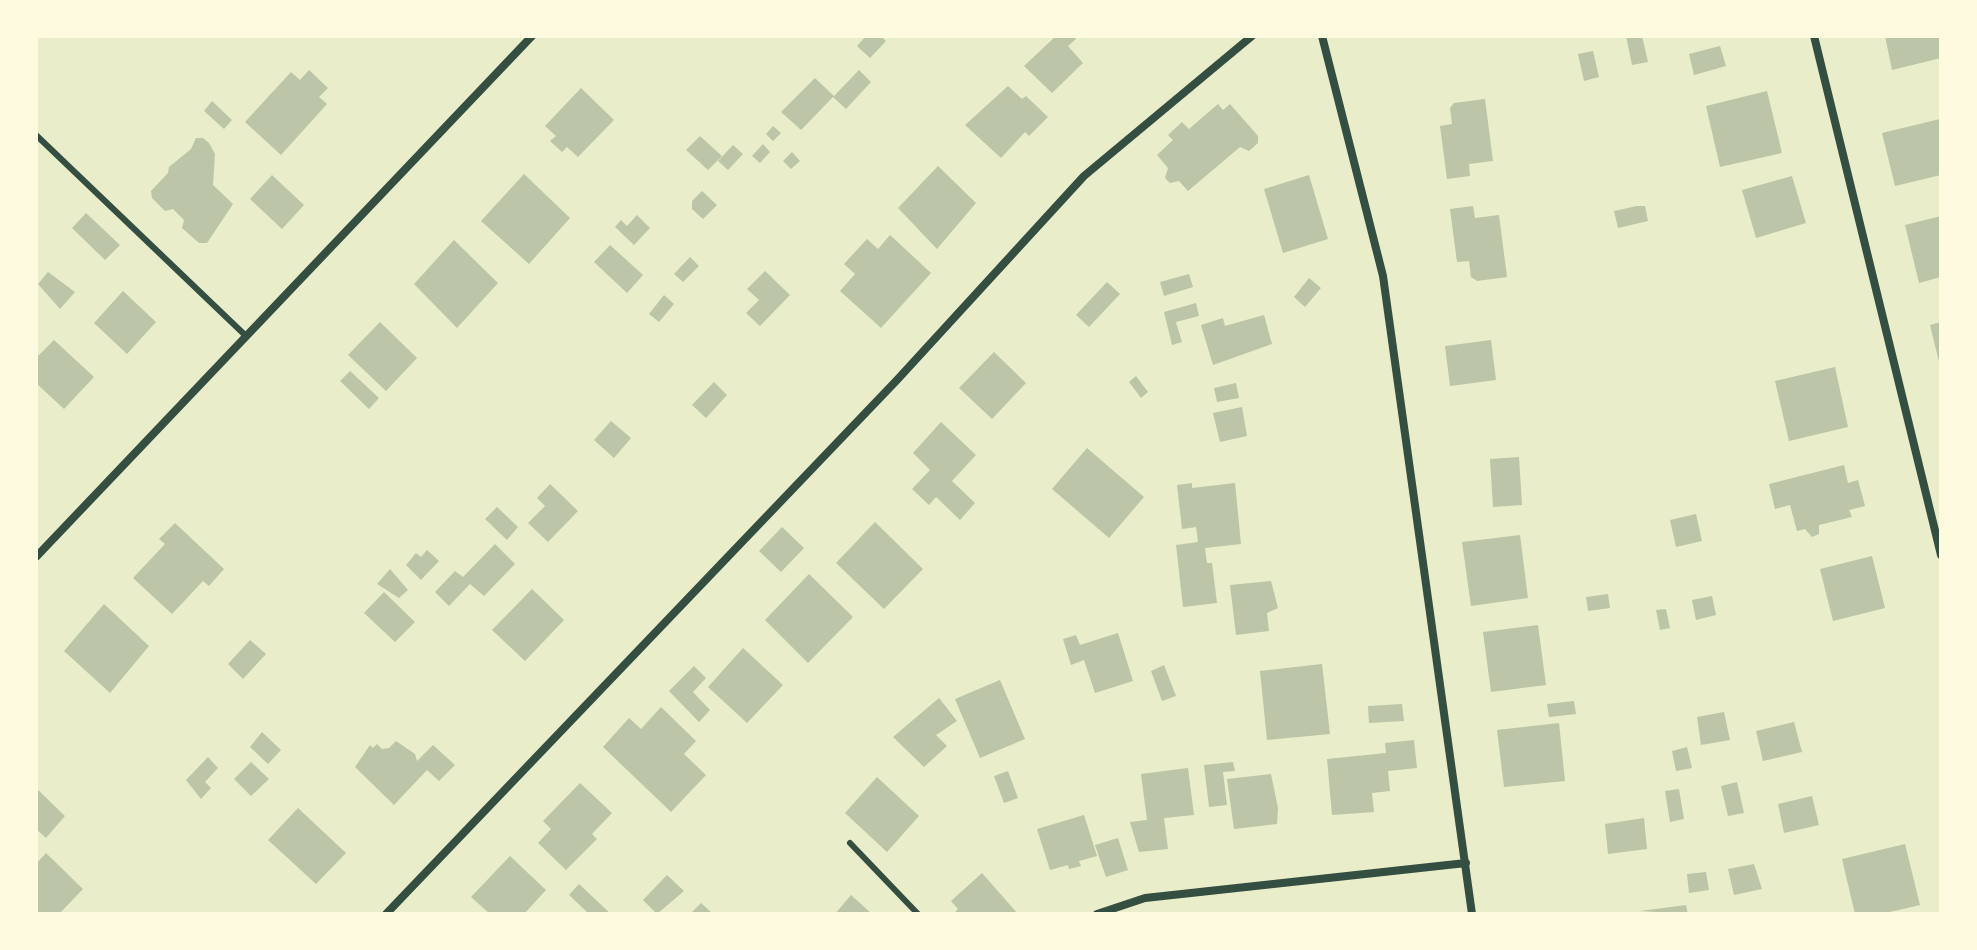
<!DOCTYPE html>
<style>
body{margin:0}
#map{position:relative;width:1977px;height:950px;overflow:hidden;background:#e9edc9;font-family:Spectral,serif}
canvas{display:block}
.frame{position:absolute;inset:0;border:38px solid #fefae0;pointer-events:none}
</style>
<div id="map">
<canvas width="1977" height="950"></canvas>
<div class="frame"></div>
</div>
<script>
const c = document.querySelector('canvas').getContext('2d');
c.lineJoin = 'round';
function fill(path, color) {
  c.fillStyle = color;
  c.fill(path, 'evenodd');
}
function stroke(path, color, width, dash) {
  c.strokeStyle = color;
  c.lineWidth = width;
  c.lineCap = dash ? 'butt' : 'round';
  c.setLineDash(dash || []);
  c.stroke(path);
}
const building = new Path2D(`
 M866,36H881L886,41L870,58L857,46Z
 M1056,36H1073L1076,39L1068,46L1083,63L1052,93L1024,66Z
 M1626,36H1642L1648,62L1632,65Z
 M1885,36H1941V58L1892,70Z
 M1720,46L1726,66L1694,75L1689,54Z
 M1593,51L1599,77L1584,81L1578,54Z
 M309,70L328,88L319,97L327,104L281,155L245,122L291,72L300,80Z
 M859,70L871,82L846,109L833,97L801,130L781,112L815,78L834,96Z
 M1008,86L1022,99L1026,96L1048,117L1029,136L1025,132L1001,158L965,125Z
 M581,88L614,120L578,157L567,147L562,152L550,141L556,136L545,126Z
 M1767,91L1782,153L1720,167L1706,106Z
 M1485,99L1493,161L1469,164L1470,176L1447,179L1440,126L1452,124L1450,108L1454,103Z
 M212,101L232,120L224,129L204,111Z
 M1218,104L1223,110L1230,104L1258,136V143L1249,151L1240,147L1188,191L1179,181L1170,183L1165,178L1168,168L1157,155L1173,140L1168,135L1182,122L1189,129Z
 M1940,119L1941,175L1895,186L1882,133Z
 M773,126L781,133L773,141L766,134Z
 M700,136L722,156L708,170L686,150Z
 M196,138H203L209,143L215,154L213,185L233,204L207,243H199L182,228L184,220L173,209L165,211L152,198L151,191L168,173L169,167L191,149Z
 M763,144L770,152L760,163L752,156Z
 M733,145L743,154L728,170L718,161Z
 M792,152L800,161L791,169L783,161Z
 M938,166L976,203L937,249L898,208Z
 M524,174L570,218L529,264L481,221Z
 M272,175L304,205L282,229L250,199Z
 M1309,175L1328,239L1283,253L1264,189Z
 M1792,176L1806,223L1756,238L1742,190Z
 M702,191L717,205L703,219L692,209V201Z
 M1473,206L1475,218L1499,215L1507,277L1477,281L1471,277L1469,261L1457,262L1450,209Z
 M1637,206H1645L1648,221L1618,228L1614,211Z
 M86,213L120,245L105,260L72,228Z
 M637,215L650,228L634,245L615,227L621,220L627,226Z
 M1941,216V277L1919,283L1905,225Z
 M890,235L931,273L881,328L840,291L855,274L844,264L867,239L878,249Z
 M454,240L498,283L457,328L414,284Z
 M610,245L643,275L627,293L594,262Z
 M690,257L699,266L683,282L674,274Z
 M765,271L790,295L760,326L746,313L759,300L747,289Z
 M48,272L75,292L60,309L38,284Z
 M1189,274L1193,287L1164,296L1160,282Z
 M1309,278L1321,288L1305,307L1294,297Z
 M1107,282L1120,294L1089,327L1076,315Z
 M123,291L156,322L127,354L94,323Z
 M664,295L674,304L659,322L649,314Z
 M1196,303L1199,316L1176,322L1182,342L1172,345L1164,312Z
 M1264,315L1272,344L1213,365L1201,325L1223,318L1225,326Z
 M380,322L417,358L386,391L348,355Z
 M1941,322V366H1940L1930,325Z
 M54,340L94,377L64,409L36,383V358Z
 M1491,340L1496,380L1450,386L1445,346Z
 M994,352L1026,383L992,419L959,388Z
 M1835,367L1848,427L1789,441L1775,381Z
 M350,371L379,398L369,409L340,381Z
 M1136,376L1148,392L1141,398L1129,382Z
 M714,382L727,395L706,418L692,405Z
 M1236,383L1239,398L1217,402L1214,388Z
 M1242,407L1247,436L1220,442L1213,413Z
 M611,421L631,438L614,458L594,440Z
 M941,422L976,455L952,481L975,503L960,520L936,497L929,505L912,489L930,470L913,453Z
 M1087,448L1144,497L1109,538L1052,489Z
 M1519,457L1522,505L1493,507L1490,459Z
 M1844,465L1848,483L1858,480L1865,506L1849,510L1852,517L1819,525V534L1812,537L1805,529L1797,531L1790,505L1775,509L1769,484Z
 M1192,483V488L1235,483L1241,544L1205,548L1207,563H1212L1217,603L1183,607L1176,545L1198,542L1196,527L1182,529L1177,485Z
 M550,484L578,511L548,542L528,523L545,506L537,498Z
 M497,507L518,527L507,540L485,519Z
 M1696,514L1702,541L1676,547L1670,520Z
 M875,522L923,569L884,609L836,563Z
 M175,523L224,569L209,586L203,581L172,614L133,578L165,544L159,539Z
 M782,527L804,548L781,572L759,551Z
 M1520,535L1528,598L1471,606L1462,542Z
 M495,544L515,564L484,596L470,584L449,606L435,592L455,571L463,577Z
 M427,550L439,561L421,580L406,565L416,553L421,557Z
 M1872,556L1885,608L1833,621L1820,569Z
 M390,569L408,590L399,598L377,584Z
 M809,574L853,617L808,663L765,620Z
 M1271,581L1278,608L1267,613L1269,631L1236,635L1230,585Z
 M532,589L564,620L525,661L492,630Z
 M384,592L415,622L395,642L364,613Z
 M1608,594L1610,608L1588,611L1586,597Z
 M1712,596L1716,615L1696,620L1692,600Z
 M104,604L149,646L110,693L64,651Z
 M1666,609L1670,628L1660,630L1656,610Z
 M1538,625L1546,685L1491,692L1483,632Z
 M1118,633L1133,681L1095,693L1084,660L1071,665L1063,639L1076,635L1080,645Z
 M250,640L266,654L243,679L228,664Z
 M743,648L783,685L747,723L708,687Z
 M1322,664L1330,734L1267,740L1260,671Z
 M1164,665L1176,696L1162,701L1151,671Z
 M694,666L706,678L693,692L710,710L699,722L669,691Z
 M1000,680L1025,739L980,758L955,699Z
 M939,698L957,721L936,735L947,746L924,767L893,737Z
 M1574,701L1576,714L1549,717L1547,704Z
 M1402,704L1404,721L1369,723L1368,706Z
 M661,707L696,741L684,754L706,775L671,812L603,747L629,718L641,729Z
 M1724,712L1730,740L1701,745L1697,717Z
 M1794,722L1802,752L1763,761L1756,731Z
 M1559,723L1565,781L1504,787L1497,730Z
 M262,732L281,750L268,764L250,747Z
 M1414,740L1417,768L1388,771L1390,791L1372,793L1374,812L1332,815L1327,759L1386,753L1385,743Z
 M396,741L415,754L417,761L433,745L455,765L439,781L427,770L394,805L355,767L370,745L373,748L377,744L382,749L389,748Z
 M1687,747L1692,768L1676,771L1672,751Z
 M208,757L218,768L205,782L211,788L201,799L186,780Z
 M251,762L269,779L251,796L234,779Z
 M1233,762L1235,771L1223,772L1227,805L1209,807L1204,765Z
 M1188,768L1194,815L1164,818L1168,849L1139,852L1130,822L1147,820L1141,774Z
 M1008,771L1018,798L1004,803L994,776Z
 M1271,774L1278,808L1277,824L1234,829L1227,779Z
 M877,777L919,816L887,852L845,813Z
 M1737,782L1744,813L1728,816L1721,786Z
 M580,783L612,813L592,834L597,839L566,870L538,843L551,829L543,821Z
 M36,788L65,816L46,838L36,829Z
 M1679,789L1684,819L1670,822L1665,791Z
 M1812,796L1819,825L1784,833L1778,804Z
 M298,808L346,853L316,884L268,840Z
 M1084,815L1097,856L1079,861L1081,866L1069,869L1068,865L1050,870L1037,829Z
 M1644,818L1647,849L1608,854L1605,824Z
 M1118,838L1128,870L1106,877L1095,845Z
 M1905,844L1920,905L1881,914H1855L1842,859Z
 M46,853L83,889L59,914H36V864Z
 M510,856L546,890L524,914H490L471,897Z
 M1754,864L1762,889L1734,895L1728,869Z
 M1706,872L1709,890L1689,893L1687,874Z
 M982,873L1018,914H953L958,909L951,901Z
 M667,875L684,891L657,914L643,900Z
 M579,884L611,914H589L569,895Z
 M851,895L872,914H835Z
 M701,903L713,914H690Z
 M1686,905L1688,914L1640,911Z`);
const service = new Path2D(`
 M36,135L246,336
 M850,843L918,914`);
const minor = new Path2D(`
 M1322,36L1383,276L1472,914
 M1814,36L1941,555
 M36,557L532,36
 M386,914L897,380L1084,176L1252,36
 M1097,914L1145,898L1466,863`);
fill(building, '#bcc5a7');
stroke(service, '#344e41', 6);
stroke(minor, '#344e41', 8);
</script>
